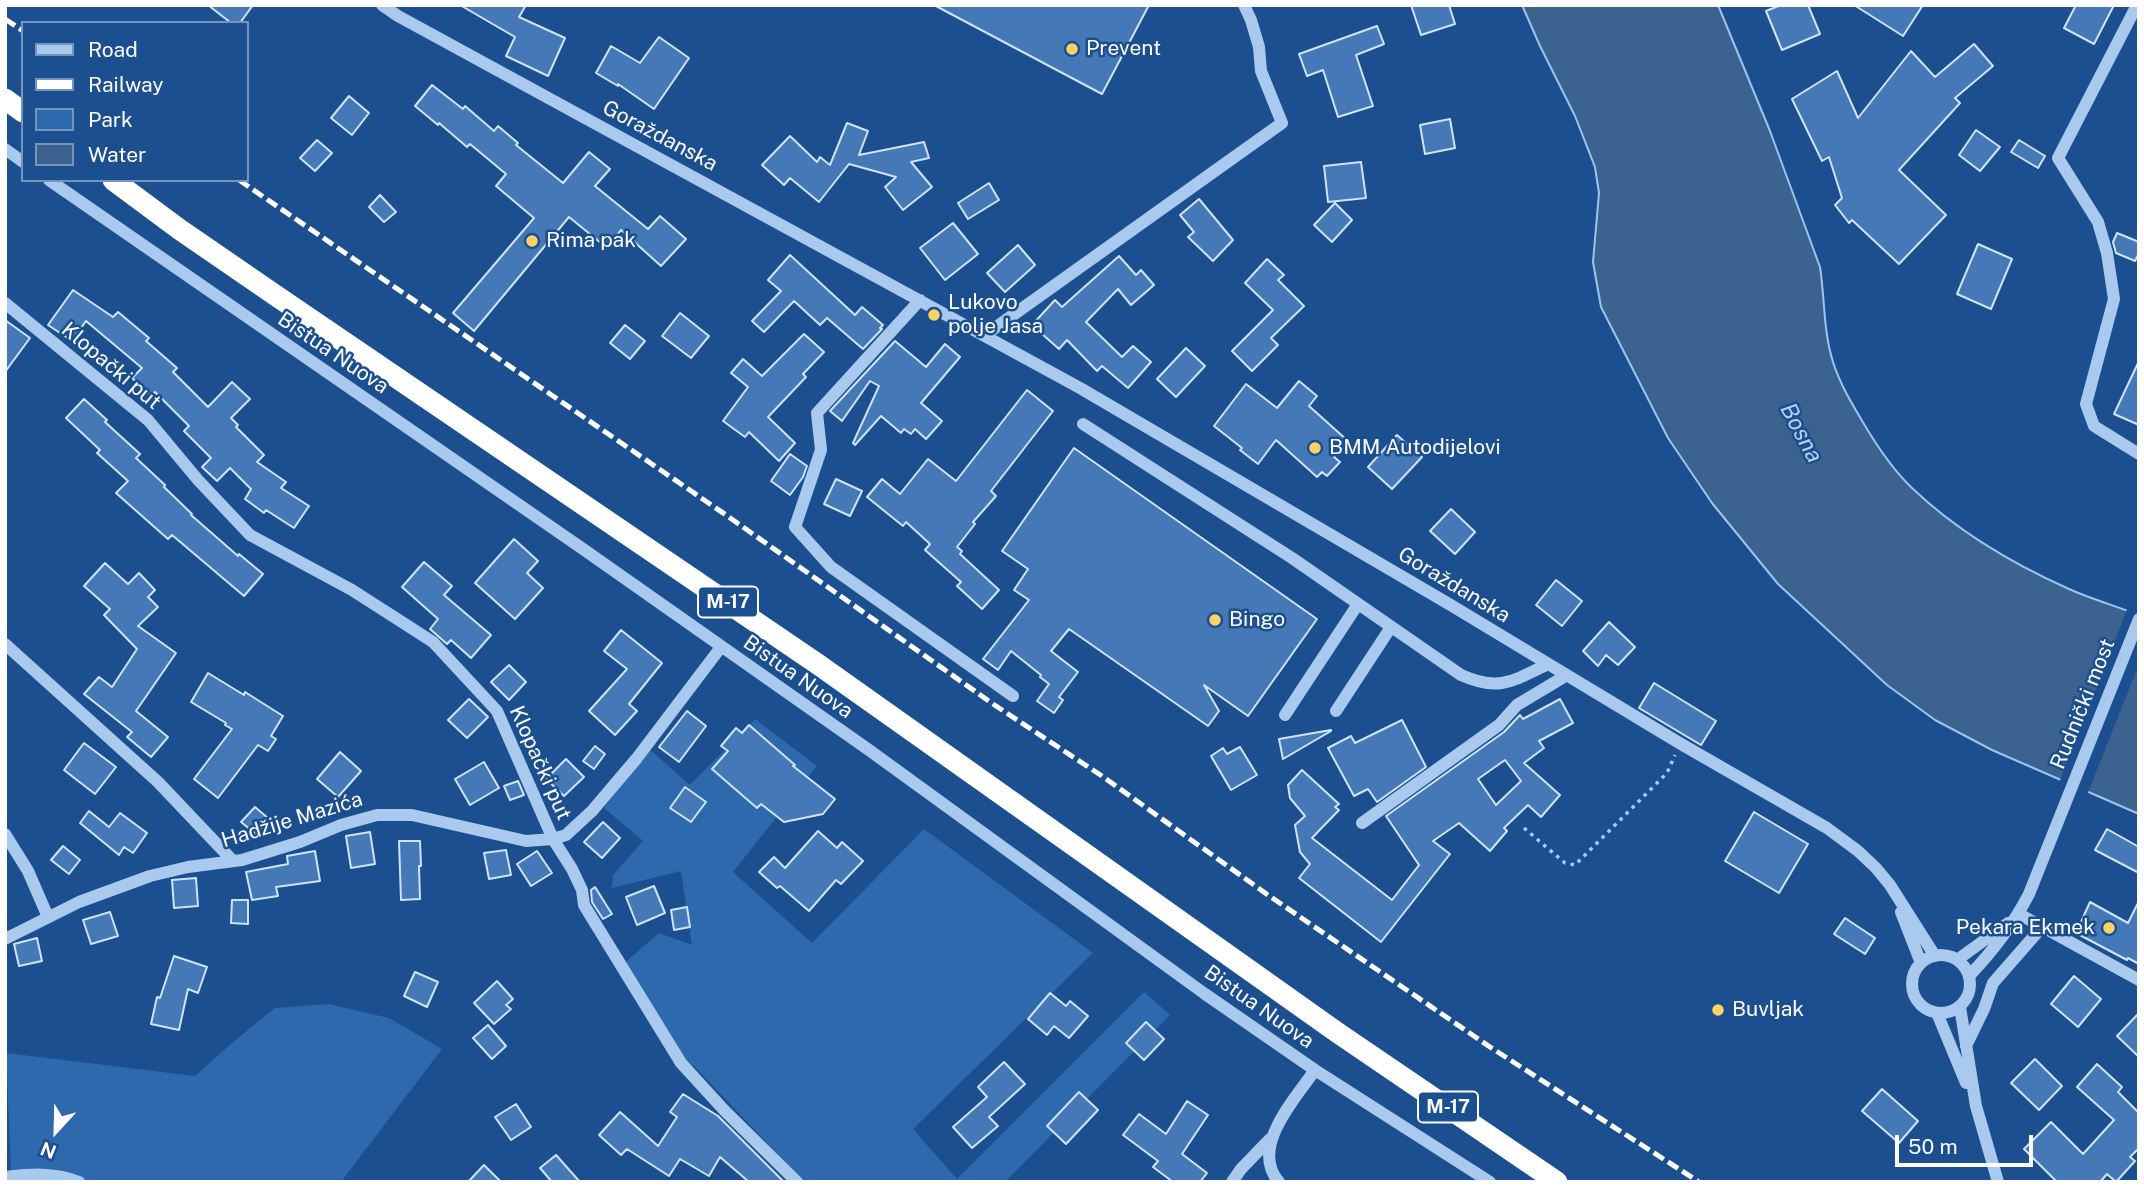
<!DOCTYPE html>
<meta charset="utf-8">
<style>
body{margin:0}
#map{position:relative;width:2144px;height:1187px;overflow:hidden;background:#1b4f8f;font-family:"Public Sans",sans-serif}
canvas{display:block}
.frame{position:absolute;inset:0;border:7px solid #fff;pointer-events:none}
.legend{position:absolute;left:21px;top:21px;width:228px;height:161px;box-sizing:border-box;background:#1b4f8f;border:2px solid #7695bc;margin:0;padding:9px 12px;list-style:none;font-size:21px;color:#fff}
.legend li{display:flex;align-items:center;gap:14px;height:35px}
.legend b{width:35px;border:2px solid #7695bc}
.north{position:absolute;left:21px;top:1096px;width:70px;height:70px;-webkit-text-stroke:5px #1b4f8f;paint-order:stroke;rotate:202deg;font-size:19px;font-weight:700;line-height:28px;text-align:center;color:#fff}
.north::after{content:'';display:block;margin:auto;width:24px;height:32px;background:#fff;clip-path:polygon(50% 0,100% 100%,50% 72%,0 100%)}
.scale{position:absolute;left:1895px;top:1135px;width:138px;height:32px;box-sizing:border-box;border:4px solid #fff;border-top:0;padding-left:9px;font-size:21px;line-height:24px;white-space:nowrap;color:#fff;-webkit-text-stroke:5px #1b4f8f;paint-order:stroke}
</style>
<div id="map">
<canvas width="2144" height="1187"></canvas>
<div class="frame"></div>
<ul class="legend">
<li><b style="height:9px;background:#a9c9ee"></b>Road</li>
<li><b style="height:9px;background:#fff"></b>Railway</li>
<li><b style="height:19px;background:#2e69ad"></b>Park</li>
<li><b style="height:19px;background:#3c6290"></b>Water</li>
</ul>
<div class="north">N</div>
<div class="scale">50 m</div>
</div>
<script>
const c = document.querySelector('canvas').getContext('2d');
c.lineJoin = 'round';
function fill(path, color) {
  c.fillStyle = color;
  c.fill(path, 'evenodd');
}
function stroke(path, color, width, dash) {
  c.strokeStyle = color;
  c.lineWidth = width;
  c.lineCap = dash ? 'butt' : 'round';
  c.setLineDash(dash || []);
  c.stroke(path);
}
function write(font, color, halo, rows, align = 'center') {
  c.font = font + ' "Public Sans",sans-serif';
  c.lineWidth = 5;
  c.setLineDash([]);
  c.textBaseline = 'middle';
  c.strokeStyle = halo;
  c.fillStyle = color;
  for (const [text, x, y, turn = 0] of rows) {
    c.save();
    c.translate(x, y);
    c.rotate((+turn || 0) * Math.PI / 180);
    c.textAlign = isNaN(turn) ? turn : align;
    if (halo) c.strokeText(text, 0, 0);
    c.fillText(text, 0, 0);
    c.restore();
  }
}
const green = new Path2D(`
 M755,719L817,766L733,872L812,943L924,829L1093,953L913,1129L957,1179L1144,992L1170,1015L1005,1182H804L693,1065L684,1073L621,966L659,933L692,945L681,871L612,888L613,875L643,841L604,808L648,748L690,785Z
 M328,1004L389,1018L442,1049L341,1182H84L54,1169L11,1172L6,1053L195,1076L233,1042L275,1008Z`);
const water = new Path2D(`
 M1522,5H1718L1770,131L1820,267C1825,299 1823,330 1833,362C1840,384 1852,404 1864,424C1877,446 1893,470 1912,488C1956,530 2013,564 2069,589C2091,599 2116,606 2139,615V814L1992,750L1935,720L1887,685L1778,584L1712,503L1668,438L1601,307L1593,262L1599,193L1595,167L1575,116L1540,46Z`);
const pier = new Path2D(`
 M2128,607L2139,611V664L2087,795L2059,783Z`);
const building = new Path2D(`
 M208,5H253L240,23H231Z
 M460,5H526L519,17L565,38L548,76L506,56L515,37Z
 M934,5H1149L1102,94Z
 M1411,5H1449L1455,24L1421,35Z
 M1781,5H1808L1820,34L1782,50L1766,11Z
 M1854,5H1923L1903,36Z
 M2076,5H2114L2094,44L2064,28Z
 M1377,26L1384,44L1356,55L1373,106L1338,117L1323,70L1307,76L1299,54Z
 M659,37L689,58L654,109L618,84V86L596,73L611,46L640,63Z
 M1974,44L1993,66L1955,98L1960,103L1899,170L1946,215L1899,264L1852,220L1849,223L1835,205L1842,198L1829,157L1822,161L1792,99L1837,71L1858,118L1911,51L1935,77Z
 M432,85L463,109L465,106L494,131L498,126L518,143L516,145L563,183L589,152L610,169L595,186L648,229L660,216L686,239L661,266L621,230L607,248L569,217L474,331L453,313L534,218L496,186L506,174L470,144L467,147L439,123L438,125L415,106Z
 M349,96L369,113L352,135L331,118Z
 M1450,119L1455,148L1425,154L1420,125Z
 M847,123L868,131L859,155L924,142L929,158L911,162L932,187L903,210L885,187L896,177L849,164L819,202L790,178L784,185L762,165L790,136L817,162L820,157L830,165Z
 M1976,130L2000,147L1980,171L1959,155Z
 M317,140L332,153L315,171L300,158Z
 M2019,140L2045,156L2038,168L2011,152Z
 M1361,162L1366,198L1328,202L1324,166Z
 M989,183L999,200L968,219L958,203Z
 M380,195L396,212L384,222L369,207Z
 M1199,199L1233,240L1213,261L1188,237L1194,232L1180,215Z
 M1335,203L1352,220L1332,242L1314,225Z
 M953,223L978,254L945,280L920,248Z
 M2117,233L2139,242V253L2135,261L2116,253L2113,242Z
 M1978,244L2012,259L1991,309L1957,294Z
 M1018,245L1035,265L1005,292L987,273Z
 M790,255L855,315L862,307L883,325L880,328L882,329L863,349L827,318L820,325L794,301L764,332L752,321L781,291L768,280Z
 M1119,256L1136,275L1141,270L1154,285L1131,305L1118,289L1086,322L1122,357L1133,346L1151,362L1128,388L1102,366L1097,371L1067,340L1059,349L1032,325L1055,300L1062,307Z
 M1267,259L1284,275L1278,280L1304,306L1271,338L1278,345L1252,371L1232,351L1273,310L1245,283Z
 M73,290L113,317L118,312L149,338L146,341L177,368L173,372L208,407L232,382L250,399L231,418L238,425L236,427L264,455L257,462L286,482L281,488L309,506L294,528L266,510L264,513L245,499L251,489L230,468L217,481L202,467L211,458L184,431L189,426L155,392L151,396L132,378L142,368L86,321L72,341L48,325Z
 M680,313L709,336L691,358L662,336Z
 M5,320L30,338L5,372Z
 M625,325L645,341L630,359L610,343Z
 M804,334L824,352L803,374L806,377L768,417L795,443L779,461L749,432L745,437L723,421L748,387L731,373L743,359L762,376Z
 M895,341L926,367L945,344L960,357L921,403L942,421L926,439L915,429L911,434L904,429L901,433L881,416L855,445L853,443L879,386L870,381L842,421L830,411Z
 M1186,348L1205,366L1176,397L1157,379Z
 M2139,361V425L2114,414Z
 M1299,381L1317,396L1309,406L1348,441L1334,457L1340,462L1327,476L1322,472L1317,477L1276,440L1258,464L1240,450L1242,448L1214,426L1246,384L1277,408Z
 M1027,390L1053,411L991,491L996,496L973,522L975,524L957,547L962,551L960,554L999,590L982,609L957,586L961,582L925,550L930,544L906,522L903,526L867,497L882,479L900,494L928,459L956,481Z
 M84,399L107,420L105,422L140,454L136,458L165,485L164,487L192,514L191,515L238,556L239,554L263,574L244,596L172,535L168,539L116,493L128,481L97,453L100,450L66,418Z
 M1397,435L1422,457L1392,489L1368,467Z
 M1074,448L1317,619L1248,716L1204,685L1219,711L1208,726L1069,629L1051,651L1078,672L1059,697L1063,700L1054,713L1037,701L1049,684L1040,677L1041,675L1011,651L998,670L983,659L1029,600L1014,590L1028,569L1002,551Z
 M790,454L807,466L803,477L790,495L771,481Z
 M836,479L862,491L850,516L824,504Z
 M1451,509L1475,532L1455,554L1430,531Z
 M514,539L538,561L527,573L543,588L515,619L475,583Z
 M424,562L452,586L444,595L491,635L471,658L451,640L447,644L430,629L438,619L402,587Z
 M105,563L128,584L139,573L155,590L148,597L158,607L138,626L176,653L136,711L168,737L151,757L127,737L132,732L84,694L99,677L112,687L137,649L104,615L110,609L84,586Z
 M1556,580L1582,601L1562,626L1536,605Z
 M1609,622L1635,647L1618,665L1606,655L1598,666L1583,651Z
 M621,630L662,663L629,704L637,711L615,735L589,711L627,669L604,651Z
 M509,665L526,682L509,700L491,682Z
 M208,673L244,695L245,692L283,716L271,736L276,739L268,751L258,745L218,798L194,779L232,729L225,725L226,723L191,702Z
 M1654,683L1716,721L1701,745L1639,708Z
 M469,699L488,717L467,738L448,720Z
 M1560,699L1573,723L1539,741L1544,748L1524,763L1560,795L1541,817L1528,805L1504,828L1507,831L1490,851L1459,823L1433,841L1450,854L1381,942L1299,878L1310,864L1300,852L1295,825L1305,816L1290,798L1288,785L1302,770L1339,804L1335,807L1339,810L1312,838L1392,900L1419,865L1386,816L1504,732L1520,715L1523,719ZM1505,760L1521,781L1496,805L1478,779Z
 M687,711L706,726L679,762L659,747Z
 M1402,720L1426,767L1377,802L1368,789L1354,796L1328,748L1351,736L1355,743Z
 M749,725L795,765L793,766L835,799L823,814L784,822L761,804L757,808L712,769L728,751L721,746L736,728L742,733Z
 M1331,730V731L1283,759L1279,739Z
 M84,743L116,767L95,794L64,770Z
 M595,746L605,754L594,769L583,761Z
 M1240,747L1257,775L1231,790L1211,756L1223,748L1227,754Z
 M340,752L361,771L338,797L317,779Z
 M566,759L584,777L564,796L546,779Z
 M484,762L499,788L470,805L455,779Z
 M518,781L524,795L510,800L504,786Z
 M685,787L706,802L691,822L670,808Z
 M255,807L269,819L256,834L241,822Z
 M89,811L109,827L120,813L147,833L133,853L124,847L119,855L80,823Z
 M1754,812L1808,844L1779,893L1725,861Z
 M603,822L620,838L602,858L584,842Z
 M2107,829L2139,847V873L2095,850Z
 M818,831L837,848L842,842L863,861L841,884L836,880L809,911L780,886L777,888L759,872L774,857L785,868Z
 M370,832L375,864L351,868L346,836Z
 M399,841H420L421,866H419L420,899L401,900Z
 M63,846L80,860L69,874L51,860Z
 M506,850L511,875L489,879L484,853Z
 M315,851L320,881L276,887L278,896L252,900L246,872L288,864L287,856Z
 M537,851L552,873L531,886L517,864Z
 M196,878L198,906L174,908L172,880Z
 M654,886L665,913L637,925L626,897Z
 M595,887L612,914L603,919L592,902L591,890Z
 M232,900H248V924L231,923Z
 M2139,901V964L2128,958L2127,960L2076,933L2090,902L2128,923Z
 M687,907L690,927L674,930L671,910Z
 M110,912L118,936L91,944L83,920Z
 M1845,918L1875,938L1865,954L1834,934Z
 M37,938L42,961L19,966L14,944Z
 M174,956L207,967L198,993L188,989L179,1030L151,1024L157,997L160,998Z
 M415,972L438,982L427,1007L404,996Z
 M2074,976L2101,999L2078,1027L2051,1004Z
 M497,981L513,999L506,1005L511,1009L494,1024L474,1003Z
 M1050,993L1066,1006L1070,1001L1088,1016L1069,1038L1054,1026L1047,1035L1028,1019Z
 M2139,1013V1057L2117,1036Z
 M1146,1022L1164,1039L1144,1060L1126,1043Z
 M488,1025L506,1046L492,1059L473,1038Z
 M2035,1059L2062,1086L2039,1110L2011,1083Z
 M1004,1062L1025,1084L989,1117L998,1126L972,1148L953,1127L987,1097L978,1087Z
 M2097,1064L2122,1087L2118,1092L2139,1113V1148L2130,1157L2135,1161L2116,1182L2107,1174L2100,1182H2057L2024,1149L2051,1122L2083,1154L2114,1120L2077,1087Z
 M1882,1089L1918,1121L1899,1143L1862,1111Z
 M1079,1092L1098,1110L1066,1144L1047,1126Z
 M683,1094L718,1116L784,1182H749L720,1157L709,1176L680,1159L669,1176L627,1149L621,1155L599,1135L620,1112L658,1146L677,1117L670,1112Z
 M1187,1101L1208,1115L1182,1154L1207,1173L1200,1182H1173L1153,1167L1158,1161L1123,1135L1139,1114L1166,1134Z
 M516,1104L531,1127L511,1140L495,1117Z
 M556,1155L580,1182H552L540,1168Z
 M484,1165L501,1182H468Z`);
const path = new Path2D(`
 M1524,828L1565,863L1575,865L1667,773L1675,755`);
const minor = new Path2D(`
 M382,5L398,16L1080,388L1449,604L1681,744L1827,828L1858,851L1876,868L1890,885L1935,956
 M2137,5L2058,158L2098,222L2107,253L2114,299L2086,404L2094,426L2139,454
 M5,149L23,162
 M49,180L583,549L869,750L1205,994L1315,1070L1490,1182
 M920,300L817,413L821,450L795,527L831,567L1013,696
 M5,303L148,420L198,480L250,535L352,590L433,642L497,711L553,839L572,869L582,890L584,905L681,1063L724,1110L797,1182
 M985,335L1282,123L1261,71L1259,47L1251,20L1244,5
 M1083,424L1292,558L1461,675C1499,692 1513,681 1548,664
 M5,644L158,782L233,861
 M1336,711L1391,627
 M1285,715L1358,604
 M1362,823L1499,725L1517,705L1567,675
 M5,834L28,871L48,917
 M1901,912L1921,963
 M2019,914L2139,980
 M5,939L79,902L150,876L188,867L242,860L300,842L341,825L377,815H412L526,841L553,839L566,835L592,811L637,758L721,647
 M1912 984a29 29 0 1 1 58 0a29 29 0 1 1-58 0Z
 M1957,960L2008,923
 M1969,976C1993,951 2013,925 2029,894L2139,619
 M1960,1007L1976,1106L1998,1182
 M1937,1013L1966,1083
 M1966,1046L1984,1009L1993,983L2042,927
 M5,1177C30,1174 55,1172 79,1182
 M1232,1182L1241,1169L1270,1139
 M1279,1182C1249,1148 1295,1099 1315,1070`);
const highway = new Path2D(`
 M5,99L23,112
 M113,180L179,229L275,295L819,665L1338,1033L1557,1182`);
const rail = new Path2D(`
 M5,19L23,31
 M239,180L726,515L993,704L1102,776L1268,895L1490,1047L1699,1182`);
const markers = [
 [1072,49,7,"#ffd166"],
 [532,241,7,"#ffd166"],
 [934,315,7,"#ffd166"],
 [1315,448,7,"#ffd166"],
 [1215,620,7,"#ffd166"],
 [2109,928,7,"#ffd166"],
 [1718,1010,7,"#ffd166"]
];
const shields = [
 [728,602,60],
 [1448,1107,60]
];
const shieldNames = [
 ["M-17",728,602],
 ["M-17",1448,1107]
];
const poiNames = [
 ["Prevent",1086,49],
 ["Rima pak",546,241],
 ["Lukovo",948,303],
 ["polje Jasa",948,327],
 ["BMM Autodijelovi",1329,448],
 ["Bingo",1229,620],
 ["Pekara Ekmek",2095,928,"right"],
 ["Buvljak",1732,1010]
];
const streetNames = [
 ["Goraždanska",660,136,28],
 ["Bistua Nuova",333,353,34],
 ["Klopački put",111,366,40],
 ["Goraždanska",1454,585,31],
 ["Bistua Nuova",798,677,35],
 ["Rudnički most",2083,704,-68],
 ["Klopački put",540,763,66],
 ["Hadžije Mazića",292,820,-17],
 ["Bistua Nuova",1259,1007,35]
];
const waterNames = [
 ["Bosna",1801,433,62]
];
fill(green, '#2e69ad');
fill(water, '#3c6290');
stroke(water, '#9cc4f0', 2);
fill(pier, '#1b4f8f');
fill(building, '#4478b7');
stroke(building, '#cfe3fa', 2);
stroke(path, '#a9c9ee', 3.5, [3.5, 5]);
stroke(minor, '#a9c9ee', 12);
stroke(highway, '#fff', 21);
stroke(rail, '#fff', 5, [12, 5]);
for (const [x, y, r, color] of markers) {
  const dot = new Path2D();
  dot.arc(x, y, r, 0, 2 * Math.PI);
  c.fillStyle = color;
  c.fill(dot);
  stroke(dot, '#1b4f8f', 2.5);
}
for (const [x, y, w] of shields) {
  const box = new Path2D();
  box.roundRect(x - w / 2, y - 15.5, w, 31, 5);
  c.fillStyle = '#1b4f8f';
  c.fill(box);
  stroke(box, '#fff', 2);
}
write('bold 19px', '#fff', null, shieldNames);
write('21px', '#fff', '#1b4f8f', poiNames, 'left');
write('21px', '#fff', '#1b4f8f', streetNames);
write('italic 23px', '#b5d3f5', '#1b4f8f', waterNames);
</script>
